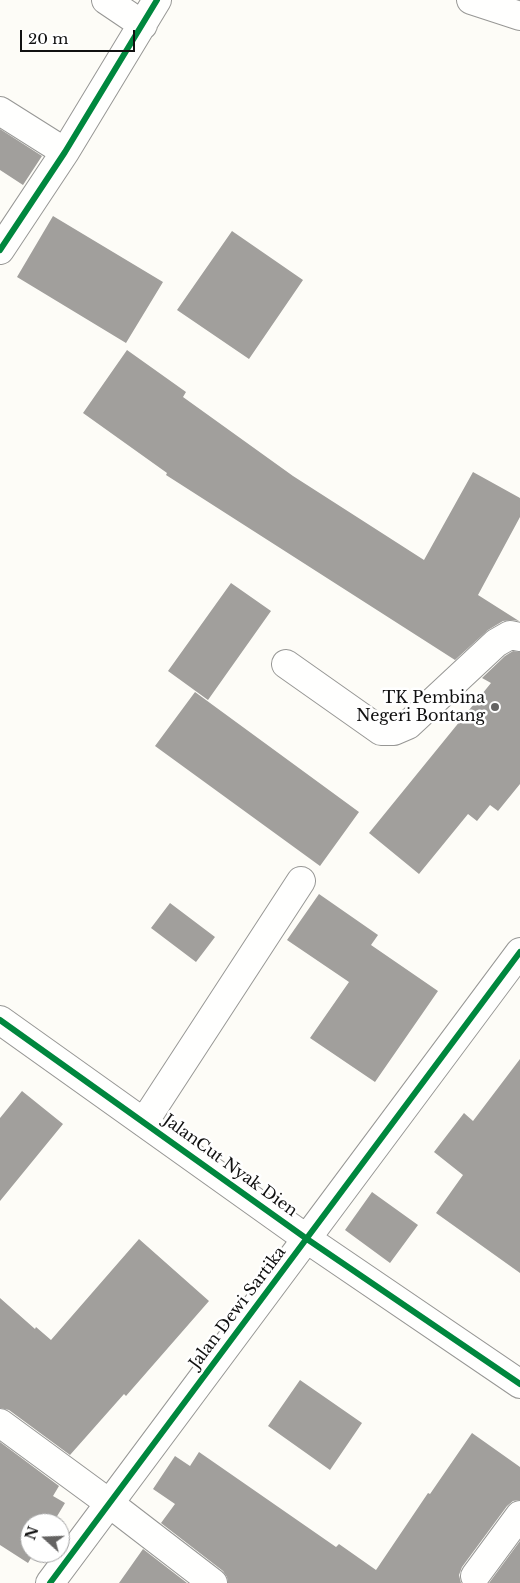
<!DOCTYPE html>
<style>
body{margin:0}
#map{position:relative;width:520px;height:1583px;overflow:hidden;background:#fdfcf7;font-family:"Libre Baskerville",serif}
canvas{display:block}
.north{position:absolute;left:20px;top:1513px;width:50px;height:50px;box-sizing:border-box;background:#fff;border:1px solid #a0a0a0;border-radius:50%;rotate:290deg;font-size:14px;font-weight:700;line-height:20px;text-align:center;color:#111}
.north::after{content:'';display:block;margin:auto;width:18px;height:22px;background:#646362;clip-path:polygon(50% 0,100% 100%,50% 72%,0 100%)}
.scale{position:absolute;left:20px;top:30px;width:115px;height:22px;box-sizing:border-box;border:2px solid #111;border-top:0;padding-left:6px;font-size:15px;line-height:18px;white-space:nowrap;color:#111;-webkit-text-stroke:4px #fff;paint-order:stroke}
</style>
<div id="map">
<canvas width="520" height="1583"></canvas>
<div class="north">N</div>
<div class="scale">20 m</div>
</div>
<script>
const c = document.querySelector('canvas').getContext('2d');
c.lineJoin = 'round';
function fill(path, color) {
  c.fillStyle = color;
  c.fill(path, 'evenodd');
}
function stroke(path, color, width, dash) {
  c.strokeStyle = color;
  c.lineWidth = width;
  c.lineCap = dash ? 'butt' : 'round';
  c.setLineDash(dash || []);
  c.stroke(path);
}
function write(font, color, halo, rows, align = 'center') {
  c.font = font + ' "Libre Baskerville",serif';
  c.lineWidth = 5;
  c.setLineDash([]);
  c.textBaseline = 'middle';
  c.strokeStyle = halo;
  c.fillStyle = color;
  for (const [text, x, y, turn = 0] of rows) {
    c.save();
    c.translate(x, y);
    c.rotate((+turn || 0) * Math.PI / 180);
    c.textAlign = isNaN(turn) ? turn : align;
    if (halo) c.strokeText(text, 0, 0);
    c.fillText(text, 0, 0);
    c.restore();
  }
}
const building = new Path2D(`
 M0,129L42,156L23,185L0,170Z
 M53,216L163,282L126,343L17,277Z
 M232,231L303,280L249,359L177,310Z
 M127,350L186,392L183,397L293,476L424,560L473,472L520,498V517L478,595L519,621L512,620L503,621L488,630L455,660L166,475L167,473L83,413Z
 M231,583L271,611L208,700L168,671Z
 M513,651L520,652V784L498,811L490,805L477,821L468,814L419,874L369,833L491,683L482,678L505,656Z
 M195,692L359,812L320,866L155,746Z
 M319,894L378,935L371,945L438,991L375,1082L310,1038L349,982L287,940Z
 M170,903L215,937L196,962L151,928Z
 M520,1059V1273L436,1213L463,1175L434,1152L464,1113L473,1121Z
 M22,1091L63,1124L0,1201V1118Z
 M372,1192L418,1225L390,1263L345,1230Z
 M139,1239L209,1301L126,1396L124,1394L70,1455L9,1410L0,1408V1298L35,1329L36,1327L51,1340Z
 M300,1380L362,1423L330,1470L268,1426Z
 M472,1433L520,1467V1500L513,1501L507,1506L462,1567L459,1575L461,1583H228L227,1577L223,1571L161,1523L175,1504L153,1489L175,1456L190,1466L199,1452L336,1547L339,1544L376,1570L428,1493L430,1494Z
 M0,1442L59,1486L53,1496L65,1503L53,1523H30V1553H34L28,1563L0,1545Z
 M520,1541V1583H489Z
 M143,1549L187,1583H119Z`);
const minor = new Path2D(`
 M106,0L143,25
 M471,0L520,16
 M0,111L65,152
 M0,250L65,152L157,0
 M286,664L381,731H394L408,725L496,643L510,635L520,637
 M0,1020L307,1239L520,1384
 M144,1122L301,881
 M0,1423L109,1503L213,1583
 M475,1576L520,1515
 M50,1583L520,952`);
const cycleway = new Path2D(`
 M0,250L65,152L157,0
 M0,1020L307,1239L520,1384
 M50,1583L520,952`);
const markers = [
 [495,707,5,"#646362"]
];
const poiNames = [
 ["TK Pembina",485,698],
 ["Negeri Bontang",485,716]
];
const streetNames = [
 ["JalanCut Nyak Dien",230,1166,36],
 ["Jalan Dewi Sartika",238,1308,-53]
];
fill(building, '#a19f9c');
stroke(minor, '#979795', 30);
stroke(minor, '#fffffe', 28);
stroke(cycleway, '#00873e', 6);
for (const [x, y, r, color] of markers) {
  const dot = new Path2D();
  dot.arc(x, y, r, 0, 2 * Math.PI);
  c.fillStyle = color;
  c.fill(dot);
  stroke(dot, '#fff', 2);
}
write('16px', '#111', '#fff', poiNames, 'right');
write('16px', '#111', '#fff', streetNames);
</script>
